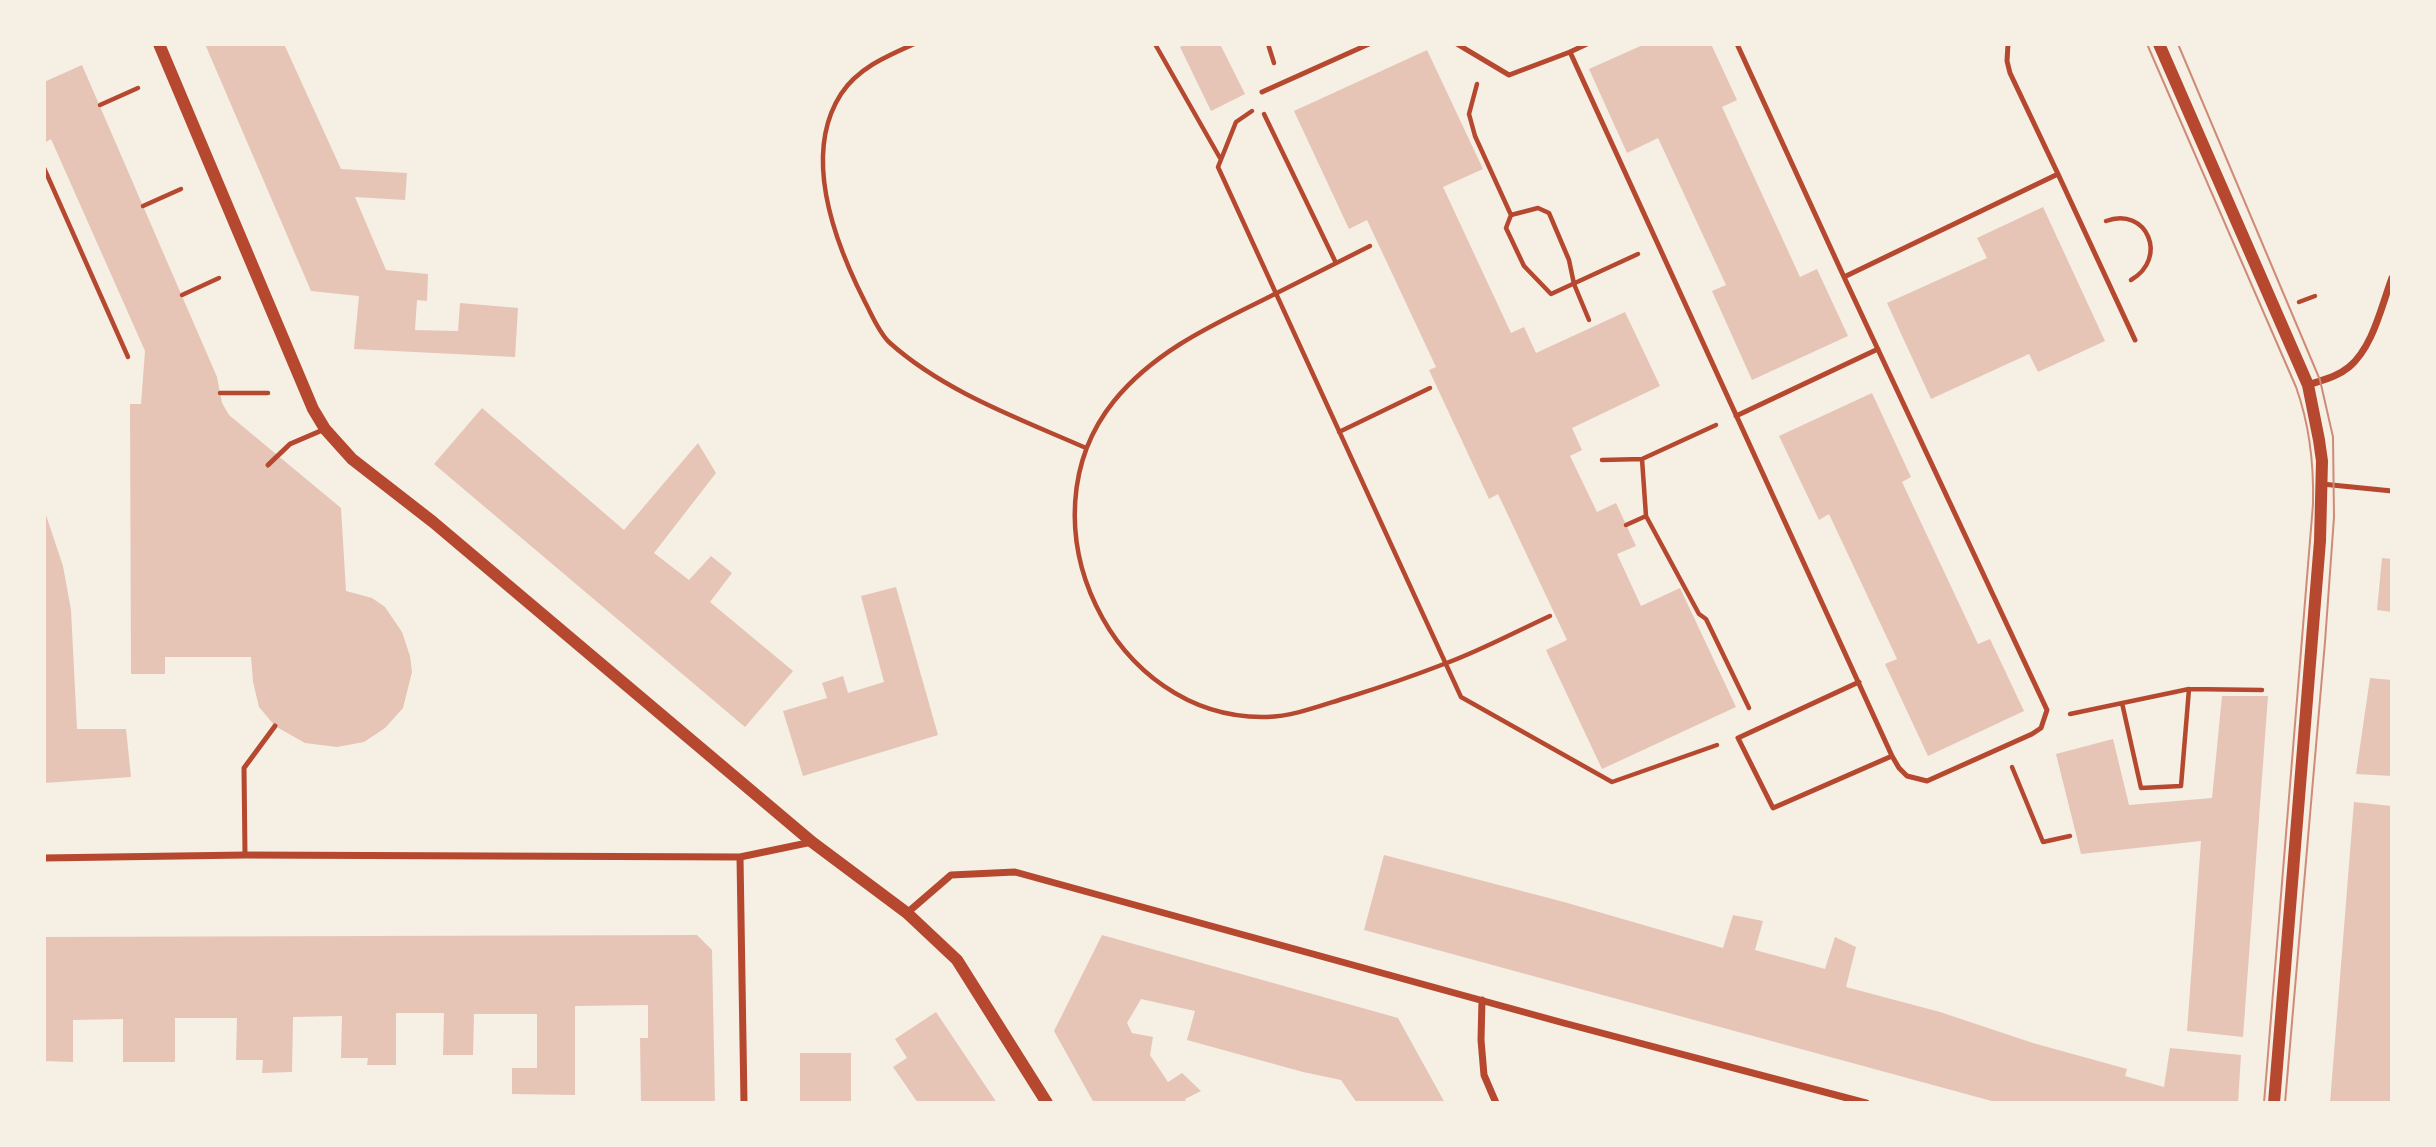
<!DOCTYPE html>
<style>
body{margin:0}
#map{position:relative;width:2436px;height:1147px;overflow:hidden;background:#f6efe4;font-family:Lato,sans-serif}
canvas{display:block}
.frame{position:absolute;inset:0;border:46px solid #f6efe4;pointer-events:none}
</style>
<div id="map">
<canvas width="2436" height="1147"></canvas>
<div class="frame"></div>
</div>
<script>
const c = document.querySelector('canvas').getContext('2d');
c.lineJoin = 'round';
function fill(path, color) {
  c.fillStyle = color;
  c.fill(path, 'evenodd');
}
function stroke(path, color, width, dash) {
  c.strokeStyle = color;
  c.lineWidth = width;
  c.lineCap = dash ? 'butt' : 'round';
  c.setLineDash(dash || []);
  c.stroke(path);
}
const building = new Path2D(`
 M205,44H284L341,169L407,173L405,200L355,197L386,270L428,274L427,301L417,300L415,330L458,331L460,303L518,308L515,357L354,349L359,296L311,291Z
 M1186,44H1220L1245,94L1211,111L1180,47Z
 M1645,44H1711L1737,100L1722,107L1800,277L1817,269L1848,336L1752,380L1712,291L1726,285L1658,138L1627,153L1589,69Z
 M1427,50L1483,169L1443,187L1511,333L1524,327L1536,353L1625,312L1660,386L1572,428L1582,450L1570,456L1597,512L1616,503L1636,546L1617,554L1641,606L1680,588L1736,707L1602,769L1546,650L1567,640L1498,494L1489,499L1429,370L1436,367L1367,220L1349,229L1294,111Z
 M82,65L217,377L222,403L229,415L341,508L346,591L372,598L385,607L402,632L410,656L412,672L403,708L385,728L364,742L337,747L305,743L275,726L259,707L253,682L251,657H165V674H131L130,404H141L145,351L51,139L44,143V82Z
 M2043,207L2105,341L2038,372L2029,354L1931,399L1887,303L1987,258L1977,238Z
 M1872,393L1911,477L1902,482L1978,644L1990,639L2024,711L1928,756L1885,664L1897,659L1829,514L1819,520L1779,436Z
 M482,408L624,530L698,443L716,473L654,553L689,580L711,556L732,573L710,602L793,671L745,727L434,464Z
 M44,509L63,566L71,610L77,729H126L131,777L44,783Z
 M2382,558L2392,559V612L2377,610Z
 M896,587L938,735L803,776L783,711L827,698L822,683L843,676L848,693L884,682L861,596Z
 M2370,678L2392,680V776L2356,774Z
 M2222,696H2268L2243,1037L2187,1031L2201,841L2081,854L2056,754L2113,739L2129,805L2212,798Z
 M2354,802L2392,806V1103H2330Z
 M1384,855L1564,902L1723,948L1733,915L1763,921L1755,950L1825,969L1835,937L1856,947L1846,987L1940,1012L2033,1043L2127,1069L2125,1076L2164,1087L2170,1048L2241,1055L2238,1103H1999L1364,930Z
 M697,935L712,950L715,1103H641L640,1038H648V1005L575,1006V1095L512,1094V1068H537V1014H474L473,1055H443L444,1013H396V1065H367L368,1058H341L342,1016L293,1017L292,1072L262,1073L263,1060H236L237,1018H175V1062H123V1019L73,1020V1062L44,1061V937Z
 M1102,935L1398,1018L1445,1103H1357L1341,1080L1303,1072L1187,1040L1195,1011L1141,999L1127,1023L1132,1033L1153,1037L1150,1055L1168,1082L1182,1073L1201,1091L1185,1099L1187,1103H1094L1054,1031Z
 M936,1012L997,1103H918L893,1067L907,1058L895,1039Z
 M800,1053H851V1103H800Z`);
const path = new Path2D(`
 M914,44C887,56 858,68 841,94C801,156 835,243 865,302C872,315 879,333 890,343C945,392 1018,418 1086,448
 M1155,44L1220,158
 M1268,44L1274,63
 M1477,84L1469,114L1475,136L1511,215L1506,228L1524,266L1551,294L1638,254
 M100,105L138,88
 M1252,111L1236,122L1218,167L1461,697L1612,782L1717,745
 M1264,114L1336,263
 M44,168L128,357
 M143,206L181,189
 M1511,215L1538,208L1549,213L1569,260L1574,284L1589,320
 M2106,221C2147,206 2169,258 2131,280
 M1370,246C1334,264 1298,282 1261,301C1208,327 1153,353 1114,401C1017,521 1112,721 1267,717C1295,716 1322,705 1349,697C1381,687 1413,676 1444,664C1480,651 1515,632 1550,616
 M182,295L219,278
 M2299,302L2315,296
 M220,393H268
 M1339,432L1430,388
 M1602,460L1642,459
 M1646,516L1699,614L1706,619L1749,708
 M1626,525L1646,516L1642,459L1716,425
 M2122,703L2141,788L2181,786L2189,689
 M2070,714L2189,689L2262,690
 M2012,767L2043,842L2070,836`);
const service = new Path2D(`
 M1457,44L1509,75L1570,52L1892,756L1899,768L1907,776L1927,781L2032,734L2041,728L2047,710L1844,277
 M1737,44L1844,277L2058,174L2010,73L2007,61L2008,44
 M1570,52L1587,44
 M1262,92L1369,44
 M2058,174L2135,340
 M1736,416L1878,349
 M268,465L290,444L325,429
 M2322,484L2392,491
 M1859,682L1738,738L1773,808L1892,756
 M245,855L244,768L275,726`);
const minor = new Path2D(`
 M2308,385C2322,380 2337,377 2349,367C2373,347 2381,307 2392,278
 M740,857L744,1103
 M44,858L245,855L740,857L812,842
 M907,913L951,875L1015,872L1560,1022L1866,1103
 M1482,1000L1481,1040L1484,1075L1496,1103`);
const tertiary = new Path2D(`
 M159,44L313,409L325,429L352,459L433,522L812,842L907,913L957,960L1047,1103
 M2159,44L2308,385L2319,440L2322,461L2320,541L2274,1103`);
const tram = new Path2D(`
 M2147,44L2296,387C2310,426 2314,463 2313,504L2264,1103
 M2178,44L2320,380L2333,437L2334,517L2325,642L2285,1103`);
fill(building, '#e6c5b7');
stroke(path, '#b5482f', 4.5);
stroke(service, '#b5482f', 5);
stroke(minor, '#b5482f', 7);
stroke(tertiary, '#b5482f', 12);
stroke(tram, '#cf8b77', 2);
</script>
